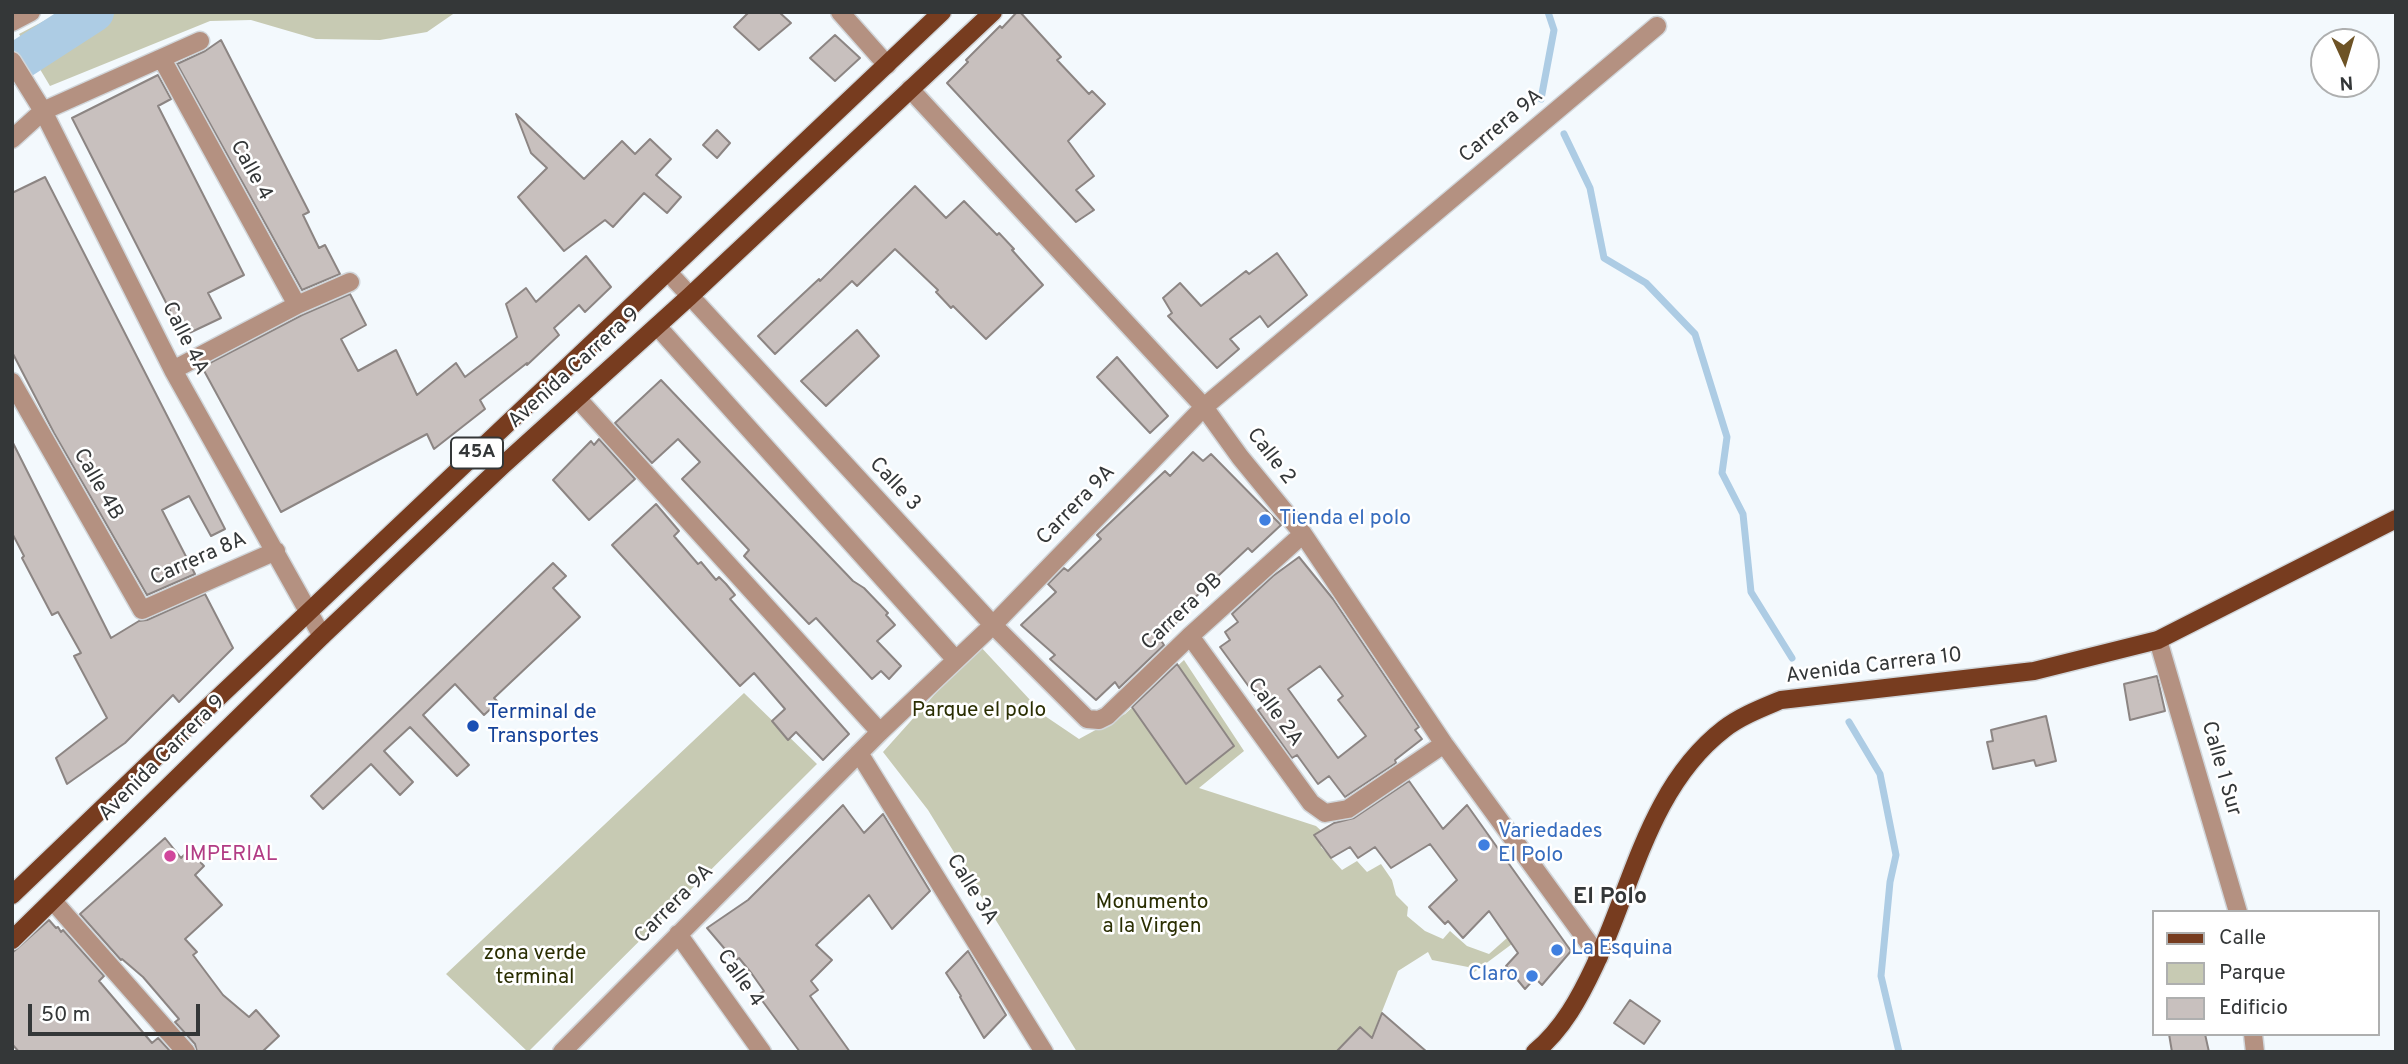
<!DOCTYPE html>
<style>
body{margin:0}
#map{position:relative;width:2408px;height:1064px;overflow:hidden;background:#f3f9fd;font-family:Overpass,sans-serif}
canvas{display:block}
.frame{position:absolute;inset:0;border:14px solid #343738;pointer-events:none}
.legend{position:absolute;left:2152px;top:910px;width:228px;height:126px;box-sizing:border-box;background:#fff;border:2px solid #aeafaf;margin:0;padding:9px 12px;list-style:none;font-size:21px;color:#343738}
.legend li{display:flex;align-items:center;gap:14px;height:35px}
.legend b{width:35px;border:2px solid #aeafaf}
.north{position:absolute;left:2310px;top:28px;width:70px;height:70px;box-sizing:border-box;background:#fff;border:2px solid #aeafaf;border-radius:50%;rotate:176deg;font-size:19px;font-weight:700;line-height:28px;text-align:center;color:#343738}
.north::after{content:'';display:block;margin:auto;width:24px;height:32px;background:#6e5325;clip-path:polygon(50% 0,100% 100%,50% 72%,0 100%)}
.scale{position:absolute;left:28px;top:1004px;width:172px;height:32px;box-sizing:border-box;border:4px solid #343738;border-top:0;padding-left:9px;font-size:21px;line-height:24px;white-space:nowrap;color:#343738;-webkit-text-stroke:5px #fff;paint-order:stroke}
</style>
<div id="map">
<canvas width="2408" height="1064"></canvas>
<div class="frame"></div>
<ul class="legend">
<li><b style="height:9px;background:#773c1f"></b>Calle</li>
<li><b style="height:19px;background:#c7cab3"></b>Parque</li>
<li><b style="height:19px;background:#c8c0be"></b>Edificio</li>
</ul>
<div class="north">N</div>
<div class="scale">50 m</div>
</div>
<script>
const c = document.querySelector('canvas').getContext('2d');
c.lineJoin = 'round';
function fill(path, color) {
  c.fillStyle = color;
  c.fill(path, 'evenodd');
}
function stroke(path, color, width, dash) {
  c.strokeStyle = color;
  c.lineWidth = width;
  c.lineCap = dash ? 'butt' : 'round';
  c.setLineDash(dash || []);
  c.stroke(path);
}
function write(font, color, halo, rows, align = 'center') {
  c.font = font + ' Overpass,sans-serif';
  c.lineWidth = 5;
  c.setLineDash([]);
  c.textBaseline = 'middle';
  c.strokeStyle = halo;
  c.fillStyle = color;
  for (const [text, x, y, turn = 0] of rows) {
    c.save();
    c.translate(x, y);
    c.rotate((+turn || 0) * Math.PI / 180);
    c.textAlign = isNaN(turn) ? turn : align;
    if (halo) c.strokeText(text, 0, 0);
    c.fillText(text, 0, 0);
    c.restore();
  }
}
const green = new Path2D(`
 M61,12H456L427,32L380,40L316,39L251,20L210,21L50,86L19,34Z
 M979,645L1045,716L1079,739L1125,714L1184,660L1244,751L1199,788L1316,826L1327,836L1321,847L1342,870L1357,861L1367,872L1381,864L1392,880L1396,895L1408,907L1407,916L1425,931L1443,939L1450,931L1467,946L1489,954L1507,938L1512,944L1469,976L1468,967L1432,960L1428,952L1398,971L1366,1052H1077L928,810L883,752Z
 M744,693L817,764L528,1052L446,974Z`);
const stream = new Path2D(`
 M1541,99L1554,30L1548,12
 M1564,134L1590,188L1604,258L1646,283L1695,334L1727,437L1722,473L1743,514L1751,592L1792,658
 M1849,722L1880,774L1896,855L1890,882L1881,976L1899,1052`);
const river = new Path2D(`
 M12,65L94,12`);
const building = new Path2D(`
 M749,12H779L791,23L759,50L734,27Z
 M1017,12H1020L1061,57L1057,60L1089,94L1092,91L1105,104L1068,141L1094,176L1076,190L1094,210L1076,222L947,83L968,62L966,60L1000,26L1002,28Z
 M835,35L860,58L835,81L810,58Z
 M221,40L309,212L303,215L319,248L325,245L340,274L302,290L177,64L205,51Z
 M158,75L171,99L158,106L244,275L208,293L221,318L183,336L72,118Z
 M516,114L584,179L622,141L635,154L650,139L671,159L656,175L681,197L667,213L644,193L613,227L605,220L564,251L518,197L547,168L531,153Z
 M717,130L730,143L717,158L703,145Z
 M45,177L225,529L211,536L189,496L162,510L195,574L147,595L54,433L12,352V193Z
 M915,186L946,218L964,201L997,235L999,233L1014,249L1012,250L1043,285L986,339L953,306L951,308L936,292L938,290L895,249L857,286L852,281L775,354L758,336L819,279L820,281Z
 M1277,253L1307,295L1268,327L1260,316L1230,339L1239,349L1217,368L1168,316L1172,313L1163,298L1180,283L1201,306L1246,271L1249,274Z
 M586,256L611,287L585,312L579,305L554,328L559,335L527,365V363L480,400L485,409L434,449L427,434L281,512L202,367L302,315L350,294L366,325L341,339L358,371L396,350L417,395L456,363L465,377L517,337L506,304L526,288L536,302Z
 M857,330L879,356L826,406L801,381Z
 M1117,357L1168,416L1150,433L1097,377Z
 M661,380L853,581L864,588L888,613L886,615L895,625L877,641L901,666L889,679L881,671L872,679L816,618L809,624L744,556L749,550L682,479L700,462L678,439L652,463L615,423Z
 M599,439L635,479L589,520L553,480L591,441L594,445Z
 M12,441L111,638L139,621L147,620L205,594L233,648L179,702L173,695L125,743L67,784L56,758L107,718L74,656L81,653L58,612L52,615L22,558L24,556L12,533Z
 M1193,452L1203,461L1211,454L1281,525L1252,552L1248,548L1188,604L1192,607L1160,639L1164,645L1119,688L1115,682L1096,700L1050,659L1055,655L1021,625L1056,592L1048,584L1064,568L1068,571L1101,539L1097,535L1165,471L1170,476Z
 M656,504L679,531L674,536L698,564L701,562L716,580L719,577L726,584L735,595L730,599L849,734L823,760L796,732L788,740L772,721L785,709L754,673L740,686L612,545Z
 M1299,557L1333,599L1419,727L1415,730L1422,739L1395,760L1396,763L1345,797L1329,776L1318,784L1297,755L1292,758L1258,710L1263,706L1220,647L1230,640L1225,632L1238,622L1232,614L1273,576ZM1320,666L1343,696L1338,700L1366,736L1338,758L1288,689Z
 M553,563L566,576L553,588L580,617L494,698L498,702L484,715L455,684L423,715L469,765L457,776L410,727L384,751L413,782L400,795L371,764L323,809L311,796Z
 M1177,664L1234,746L1186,784L1132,707Z
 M2157,676L2165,711L2130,720L2124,684Z
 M2046,716L2056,761L2036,766L2034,760L1993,769L1987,742L1993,741L1991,730Z
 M1409,781L1443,829L1467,805L1571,951L1542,985L1535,978L1525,989L1506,966L1518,953L1489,911L1463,938L1448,921L1445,924L1429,907L1457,880L1430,844L1391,868L1375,847L1358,858L1350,847L1331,858L1314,835L1334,823L1354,818Z
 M843,805L864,833L883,814L930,891L892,929L869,895L816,945L832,960L811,981L818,990L810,996L850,1052H800L758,995L764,991L752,974L739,958L735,961L707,928L748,900Z
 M165,838L181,858L189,850L204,866L195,875L222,905L185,939L197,952L193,955L223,995L249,1017L256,1010L279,1036L262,1052H197L195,1044L175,1022L179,1019L143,977L122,959L121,960L80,914Z
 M49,920L56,928L58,927L61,932L63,930L104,976L99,981L152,1043L158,1038L171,1052H19L12,1044V953Z
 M968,951L1006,1015L984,1038L960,997L961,996L946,973Z
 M1630,1000L1660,1021L1644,1044L1614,1023Z
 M1382,1013L1427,1052H1336L1360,1027L1372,1038Z
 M2169,1034H2205L2209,1052H2172Z`);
const minor = new Path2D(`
 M840,12L887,65
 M12,22L31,12
 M162,59L297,305
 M12,61L43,111L173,370L322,636
 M910,89L1204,407L1240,457L1303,534L1444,744L1599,957
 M12,139L43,111L200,41
 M668,272L993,625L1087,719L1099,720L1107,716L1190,636L1303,534
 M657,326L956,660
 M173,370L297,305L350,282
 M12,382L142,610L276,551
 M578,399L880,732
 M1190,636L1311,803L1325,813L1348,809L1444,744
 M2158,640L2238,912
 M859,753L1044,1052
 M53,901L186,1052
 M678,934L762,1052
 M2253,1034L2255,1052
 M562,1052L880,732L993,625L1204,407L1657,26`);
const major = new Path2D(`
 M12,895L185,729L942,12
 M12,940L322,636L502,466L689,297L993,12
 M1535,1052C1563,1029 1580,997 1595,965C1633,884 1650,786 1724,729C1741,716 1762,708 1781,700L2034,671L2158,640L2396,519`);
const markers = [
 [1265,520,7,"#3f7fe0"],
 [473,726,7,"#1a4fb4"],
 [1484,845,7,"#3f7fe0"],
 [170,856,7,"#d1479c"],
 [1557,950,7,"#3f7fe0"],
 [1532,976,7,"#3f7fe0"]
];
const shields = [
 [477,453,52]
];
const shieldNames = [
 ["45A",477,453]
];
const streetNames = [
 ["Carrera 9A",1502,127,-40],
 ["Calle 4",250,171,61],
 ["Calle 4A",184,339,63],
 ["Avenida Carrera 9",575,369,-42],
 ["Calle 2",1270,457,52],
 ["Calle 4B",97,485,60],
 ["Calle 3",894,485,47],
 ["Carrera 9A",1077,506,-46],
 ["Carrera 8A",199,560,-24],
 ["Carrera 9B",1183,613,-43],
 ["Avenida Carrera 10",1874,667,-7],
 ["Calle 2A",1274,713,54],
 ["Avenida Carrera 9",163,759,-45],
 ["Calle 1 Sur",2220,769,74],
 ["Calle 3A",971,890,58],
 ["Carrera 9A",675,905,-45],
 ["Calle 4",739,979,55]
];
const shopNames = [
 ["Tienda el polo",1279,520],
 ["Variedades",1498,833],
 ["El Polo",1498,857],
 ["La Esquina",1571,950],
 ["Claro",1518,976,"right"]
];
const parkNames = [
 ["Parque el polo",979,712],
 ["Monumento",1152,904],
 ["a la Virgen",1152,928],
 ["zona verde",535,955],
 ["terminal",535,979]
];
const transitNames = [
 ["Terminal de",487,714],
 ["Transportes",487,738]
];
const hotelNames = [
 ["IMPERIAL",184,856]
];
const neighbourhoodNames = [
 ["El Polo",1610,898]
];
fill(green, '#c7cab3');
stroke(stream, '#adcce4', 7);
stroke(river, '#adcce4', 40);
fill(building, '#c8c0be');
stroke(building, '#8c8583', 2);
stroke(minor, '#d1d6da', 21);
stroke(major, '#d1d6da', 21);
stroke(minor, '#b49181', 18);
stroke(major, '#773c1f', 18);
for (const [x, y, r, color] of markers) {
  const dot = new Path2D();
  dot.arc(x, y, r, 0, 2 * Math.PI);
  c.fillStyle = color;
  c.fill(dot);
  stroke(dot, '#fff', 2.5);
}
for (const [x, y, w] of shields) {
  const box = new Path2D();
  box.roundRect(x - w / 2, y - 15.5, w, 31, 5);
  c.fillStyle = '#fff';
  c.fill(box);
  stroke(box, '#343738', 2);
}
write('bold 19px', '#343738', null, shieldNames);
write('21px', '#343738', '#fff', streetNames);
write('21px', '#366cbe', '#fff', shopNames, 'left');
write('21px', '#2a2e02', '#fff', parkNames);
write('21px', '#164399', '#fff', transitNames, 'left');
write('21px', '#b23c85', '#fff', hotelNames, 'left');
write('bold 23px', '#343738', '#fff', neighbourhoodNames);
</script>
